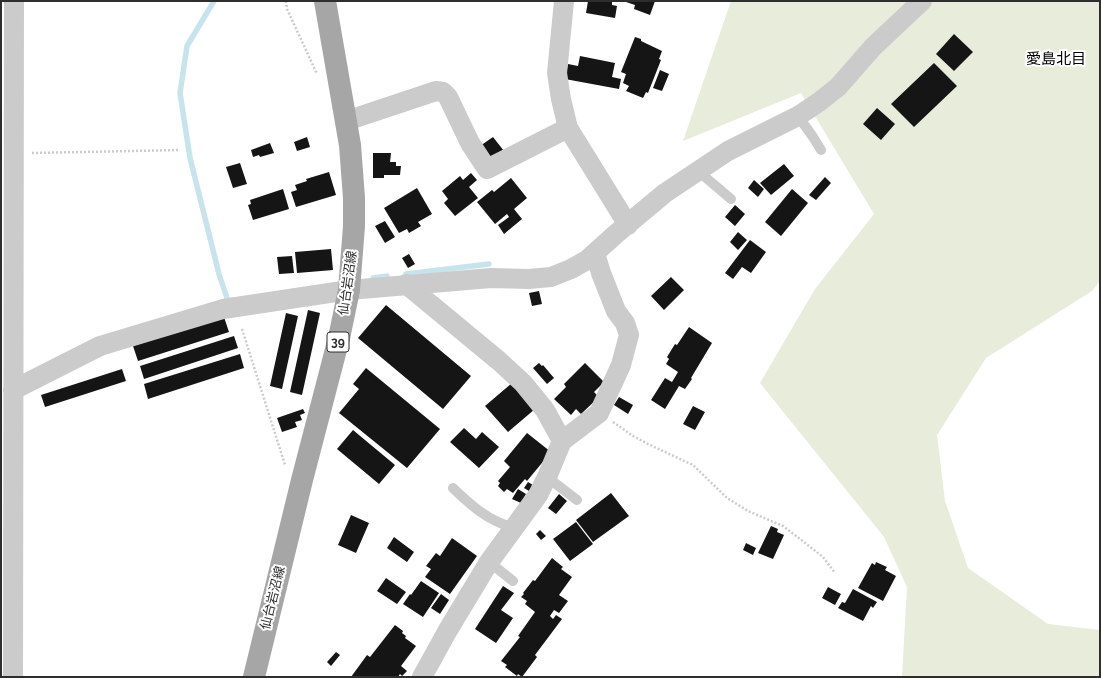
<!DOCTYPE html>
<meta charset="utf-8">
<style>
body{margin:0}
#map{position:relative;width:1101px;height:678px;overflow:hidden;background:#fff;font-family:Raleway,sans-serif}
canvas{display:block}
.frame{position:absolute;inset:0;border:2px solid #2e2e2e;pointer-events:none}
</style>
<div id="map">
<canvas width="1101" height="678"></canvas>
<div class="frame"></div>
</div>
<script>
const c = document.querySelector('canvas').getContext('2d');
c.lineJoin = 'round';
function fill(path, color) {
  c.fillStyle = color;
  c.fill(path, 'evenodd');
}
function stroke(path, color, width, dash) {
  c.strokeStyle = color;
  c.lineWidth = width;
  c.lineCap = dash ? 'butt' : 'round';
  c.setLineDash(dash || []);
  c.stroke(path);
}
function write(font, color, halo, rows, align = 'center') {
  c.font = font + ' Raleway,"Noto Sans JP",sans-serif';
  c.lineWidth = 4;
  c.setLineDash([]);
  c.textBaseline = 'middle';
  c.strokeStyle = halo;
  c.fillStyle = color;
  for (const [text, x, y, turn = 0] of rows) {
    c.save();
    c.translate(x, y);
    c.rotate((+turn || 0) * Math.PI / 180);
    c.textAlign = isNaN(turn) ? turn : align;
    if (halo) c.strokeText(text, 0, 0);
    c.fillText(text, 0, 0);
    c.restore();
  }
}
const green = new Path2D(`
 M731,1H1100V281L1092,291L986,358L937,435L945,501L968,568L1048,624L1100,630V677H902L907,587L884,537L760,383L815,289L874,214L801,93L683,141Z`);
const stream = new Path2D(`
 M214,1L187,46L180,93L190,158L219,274L228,301L233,300
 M406,274L489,264
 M373,278L387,276`);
const building = new Path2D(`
 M588,1H612V5L617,6L615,18L586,13Z
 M623,1H655L650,15L634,9L635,5Z
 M954,34L973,52L954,71L936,54Z
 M635,37L641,39V41L662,51L659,59L661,60L648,93L646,92L643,98L626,91L629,86L623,83L626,74L621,72Z
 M580,56L615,63L612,77L621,79L619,89L565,79L568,64L578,66Z
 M934,63L957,86L914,127L891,104Z
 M660,70L669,74L662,91L653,88Z
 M877,108L895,124L881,140L863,124Z
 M307,137L310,147L297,151L294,142Z
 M493,137L504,151L491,161L480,146Z
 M270,143L274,153L260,157L259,155L253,157L251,150Z
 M373,153H391L390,162H396V166H401L400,175H384V178H373Z
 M240,163L247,184L233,188L226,167Z
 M784,164L794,176L771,195L760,183Z
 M329,172L336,195L296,207L291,192L297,190L295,185L307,181L306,179Z
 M471,173L477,180L469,187L478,198L455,216L444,203L448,199L442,191L460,176L463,180Z
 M825,177L831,183L816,200L809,195Z
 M511,178L527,198L514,209L522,219L504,234L498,225L509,217L507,214L495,224L477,202L492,190L494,192Z
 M754,180L764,189L758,197L748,188Z
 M417,188L432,214L418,222L421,226L409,233L407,229L399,233L384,208Z
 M283,189L289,209L253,220L248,205L251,204L250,200Z
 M792,189L808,203L781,236L765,222Z
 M735,205L745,214L735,226L725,217Z
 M385,221L395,237L385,243L375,226Z
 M738,232L747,240L738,250L730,242Z
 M750,240L766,252L751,273L742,267L733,279L725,273Z
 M331,249L333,270L297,273L295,252Z
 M409,254L415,264L408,268L402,258Z
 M292,256L294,273L279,274L277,257Z
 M671,277L684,290L664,310L651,296Z
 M539,291L542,304L532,306L529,293Z
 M386,305L471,376L443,409L358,338Z
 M308,310L320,313L302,395L290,392Z
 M286,313L298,316L282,389L270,386Z
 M224,317L229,332L138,361L133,346Z
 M689,327L712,343L691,378L692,379L685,389L679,386L665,409L651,400L665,378L672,382L678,372L666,364L669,359L667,357L675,344L677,345Z
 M234,336L238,348L144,379L140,366Z
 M240,354L244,368L148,399L144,384Z
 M539,363L542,366L543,365L554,378L547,384L533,368Z
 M585,363L604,382L594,392L599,397L581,414L576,409L571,415L554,399L566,387L564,384Z
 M366,368L440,429L407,468L339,413L359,389L353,384Z
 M122,369L126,381L45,407L41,395Z
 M512,383L535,409L508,432L485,406Z
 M619,397L633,405L628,414L614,405Z
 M693,406L705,412L695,430L683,424Z
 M303,409L305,413L300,415L302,420L295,422L297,427L282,432L277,418Z
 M464,428L476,439L482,432L499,447L479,468L450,442Z
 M353,430L395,465L379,484L337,449Z
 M527,433L551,452L527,481L525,479L513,493L507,489L504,492L498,486L500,483L498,481L510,467L504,461Z
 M528,482L533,485L529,491L524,488Z
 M518,489L526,494L521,503L512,499Z
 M611,493L629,516L593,542L576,520Z
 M559,494L567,501L556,514L548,508Z
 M351,515L369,523L356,553L338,545Z
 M576,522L593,544L570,561L553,539Z
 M771,526L778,529L777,532L784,535L773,559L758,553Z
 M540,530L546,536L541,540L536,534Z
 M394,537L414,552L407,562L387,548Z
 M452,538L477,556L450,594L425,577L431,569L426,566L436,553L440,556Z
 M746,543L756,548L753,555L743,550Z
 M552,558L563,567L561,569L572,577L559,595L568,601L559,613L554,610L550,616L553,619L556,615L562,619L535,655L537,657L522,677L518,674L517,676L505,667L507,665L501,661L520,637L518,636L535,612L525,604L527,601L521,597L524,594L523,593L533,580L535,581Z
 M876,562L887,567L885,570L896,576L883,601L858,588L872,563L875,565Z
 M386,578L406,592L397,604L377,591Z
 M421,581L439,593L423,617L403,604L410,594L411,595Z
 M503,586L514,593L501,610L513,618L496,643L475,629Z
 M828,587L841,594L835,605L822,598Z
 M853,589L877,602L873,608L871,606L863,621L838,608L842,602L845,603Z
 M441,594L449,600L440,614L431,608Z
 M395,625L403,631L402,633L406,636L405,638L416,646L401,666L407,671L402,676L400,674L398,677H351L367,655L370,657Z
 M336,652L340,655L331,666L327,662Z`);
const path = new Path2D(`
 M286,1L287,9L317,74
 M32,153L180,150
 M242,329L285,465
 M613,422L633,436L648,444L693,465L727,498L748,511L783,526L804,542L823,557L835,573`);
const lane = new Path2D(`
 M798,116L813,137L821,150
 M698,171L731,199
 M547,477L577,500
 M453,488C473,507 487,520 514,528
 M489,562L513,581`);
const street = new Path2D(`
 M564,1L557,73L561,99L568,128
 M346,121L436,91L443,92L448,97L470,143L487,169L568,128L628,225
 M406,284L499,361L523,383L545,410L562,441L547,477L538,495L489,562L448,630L422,677
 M13,390L100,346L223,309L349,290L491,278L529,279L551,277L571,269L587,260L617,233L665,193L728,151L798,116L819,102L838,87L873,47L922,1
 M562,441L599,413L621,365L629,335L625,323L616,311L601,273L595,253
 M13,677L14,1`);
const primary = new Path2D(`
 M254,677L302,480L339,338L349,290L354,226V198L350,145L325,1`);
const shields = [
 [338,342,22]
];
const shieldNames = [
 ["39",338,342]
];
const streetNames = [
 ["仙台岩沼線",348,283,-82],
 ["仙台岩沼線",273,598,-76]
];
const quarterNames = [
 ["愛島北目",1056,59]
];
fill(green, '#e7ecdb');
stroke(stream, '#c7e4ec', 5.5);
fill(building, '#151515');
stroke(path, '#cbcbcb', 2.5, [2, 2]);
stroke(lane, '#cbcbcb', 10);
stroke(street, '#cbcbcb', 20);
stroke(primary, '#a6a6a6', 22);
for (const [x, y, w] of shields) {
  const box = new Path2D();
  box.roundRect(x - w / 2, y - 10, w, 20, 3);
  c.fillStyle = '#fff';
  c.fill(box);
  stroke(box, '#2e2e2e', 1);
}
write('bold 12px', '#2e2e2e', null, shieldNames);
write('13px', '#2e2e2e', '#fff', streetNames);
write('15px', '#000', '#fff', quarterNames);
</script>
